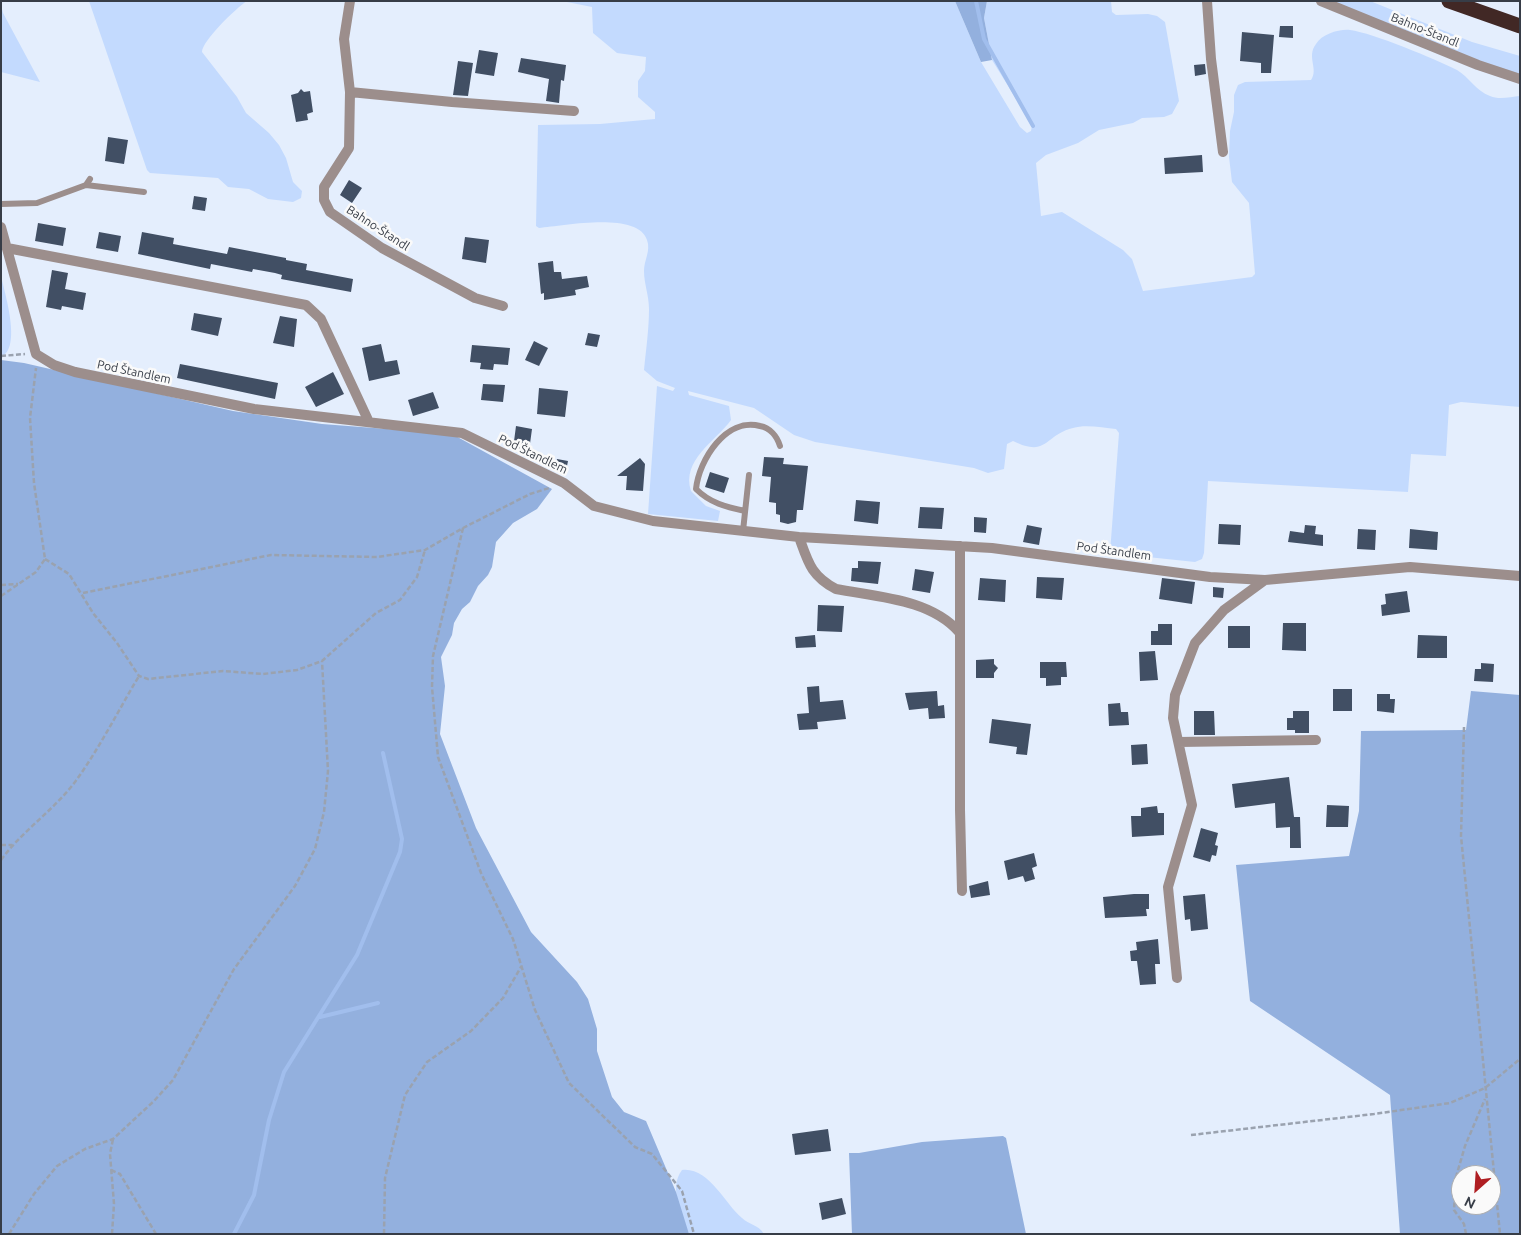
<!DOCTYPE html>
<meta charset="utf-8">
<style>
body{margin:0}
#map{position:relative;width:1521px;height:1235px;overflow:hidden;background:#e4eefd;font-family:Ubuntu,sans-serif}
canvas{display:block}
.frame{position:absolute;inset:0;border:2px solid #373d47;pointer-events:none}
.north{position:absolute;left:1451px;top:1165px;width:50px;height:50px;box-sizing:border-box;background:#fafafa;border:1px solid #acaeb2;border-radius:50%;rotate:206deg;font-size:14px;font-weight:700;line-height:20px;text-align:center;color:#373d47}
.north::after{content:'';display:block;margin:auto;width:18px;height:22px;background:#af1e22;clip-path:polygon(50% 0,100% 100%,50% 72%,0 100%)}
</style>
<div id="map">
<canvas width="1521" height="1235"></canvas>
<div class="frame"></div>
<div class="north">N</div>
</div>
<script>
const c = document.querySelector('canvas').getContext('2d');
c.lineJoin = 'round';
function fill(path, color) {
  c.fillStyle = color;
  c.fill(path, 'evenodd');
}
function stroke(path, color, width, dash) {
  c.strokeStyle = color;
  c.lineWidth = width;
  c.lineCap = dash ? 'butt' : 'round';
  c.setLineDash(dash || []);
  c.stroke(path);
}
function write(font, color, halo, rows, align = 'center') {
  c.font = font + ' Ubuntu,sans-serif';
  c.lineWidth = 5;
  c.setLineDash([]);
  c.textBaseline = 'middle';
  c.strokeStyle = halo;
  c.fillStyle = color;
  for (const [text, x, y, turn = 0] of rows) {
    c.save();
    c.translate(x, y);
    c.rotate((+turn || 0) * Math.PI / 180);
    c.textAlign = isNaN(turn) ? turn : align;
    if (halo) c.strokeText(text, 0, 0);
    c.fillText(text, 0, 0);
    c.restore();
  }
}
const green = new Path2D(`
 M89,1H247C236,8 202,41 202,52L237,97L246,113L269,133L279,145L286,158L293,182L302,191L301,198L293,202L268,199L249,189L228,187L218,178L150,173L147,170Z
 M562,1H955L981,62L1020,127L1027,133L1031,131L1032,126L1028,118L992,60L984,18L987,1H1111L1112,12L1116,15L1148,14L1157,16L1165,22L1179,101L1172,114L1164,117L1142,118L1133,123L1099,130L1078,143L1046,155L1036,163L1041,216L1062,212L1123,250L1132,259L1143,291L1252,277L1255,274L1249,203L1232,182L1229,157L1230,131L1234,112V95L1238,85L1245,82L1311,80C1319,69 1306,57 1316,44C1322,34 1339,29 1350,30C1373,33 1435,59 1457,70C1469,77 1476,91 1490,96C1499,100 1510,97 1520,96V407L1461,402L1449,405L1446,456L1411,454L1408,492L1208,481L1204,553L1202,559L1195,562L1110,553L1119,433L1116,429C1103,428 1086,424 1073,428C1044,435 1048,458 1013,441L1007,444L1004,469L988,473L974,468L815,442L794,435L754,408L688,391L689,395L729,406L731,420C716,441 681,460 691,491L706,506L720,511L718,521L648,514L657,386L673,391L675,388L657,381L644,370C646,350 649,329 649,309C649,295 644,284 644,271C644,260 651,251 647,240C638,211 563,226 539,228L536,226L538,125L600,124L655,119V112L638,97V81L645,71L646,57L617,53L593,33L592,7Z
 M1332,1H1370L1472,42L1520,56V75L1457,53Z
 M1,5L3,13L40,82L1,72Z
 M1,276C5,294 22,348 1,357Z
 M682,1170C709,1167 724,1203 742,1218C749,1225 758,1224 764,1234H689C682,1215 668,1188 682,1170Z`);
const forest = new Path2D(`
 M955,1H987L984,18L992,60L981,62Z
 M1,360L24,363L233,411L322,424L452,434L552,489L537,509L513,523L496,542L492,567L488,575L478,586L470,602L462,609L454,623L452,635L441,657L445,686L440,734L476,828L531,932L577,982L588,999L597,1029V1051L612,1097L624,1112L646,1121L676,1192L689,1234H1Z
 M1471,691L1520,695V1234H1400L1390,1095L1250,1001L1236,865L1349,856L1359,811L1361,731L1466,730ZM1461,1175H1491V1205H1461Z
 M1003,1136L1006,1138L1026,1234H852L849,1153H859L922,1142Z`);
const stream = new Path2D(`
 M976,1L984,39L1033,126
 M320,1017L378,1003
 M234,1234L254,1195L269,1120L284,1072L357,955L400,852L402,839L383,753`);
const building = new Path2D(`
 M1280,26H1293V38L1279,37Z
 M1242,32L1274,35L1271,73H1261V63L1240,61Z
 M479,50L498,53L494,76L475,73Z
 M521,58L566,65L564,81L561,80L559,103L546,101L549,79L518,72Z
 M458,61L473,63L468,96L453,95Z
 M1205,64L1206,74L1195,76L1194,65Z
 M301,89L304,92L310,91L313,112L307,114L308,120L296,122L291,95L298,93Z
 M108,137L128,140L124,164L105,161Z
 M1202,155L1203,172L1165,174L1164,158Z
 M349,180L362,188L352,203L340,195Z
 M194,196L207,198L205,211L192,209Z
 M38,223L66,228L63,246L35,241Z
 M99,232L121,236L118,252L96,248Z
 M142,232L174,238L173,244L227,254L229,247L286,258V260L307,264L306,270L353,279L351,292L281,279L282,275L275,273L253,269L252,272L211,264L210,269L138,254Z
 M465,237L489,240L486,263L462,259Z
 M553,261L554,272H561L562,279L587,276L589,287L575,290L576,295L544,300V293L541,294L538,263Z
 M52,270L68,273L65,289L86,293L83,310L62,306L61,310L46,307Z
 M194,313L222,318L218,336L191,330Z
 M280,316L297,319L294,347L273,343Z
 M588,333L600,335L597,347L585,345Z
 M534,341L548,348L539,366L525,360Z
 M381,344L385,362L397,360L400,374L369,381L362,348Z
 M472,345L510,348L508,365L494,364L493,370L480,369L481,363L470,362Z
 M180,364L278,383L275,399L177,378Z
 M333,372L344,394L316,407L305,387Z
 M483,384L505,385L503,402L481,400Z
 M539,388L568,391L565,417L537,414Z
 M433,392L439,408L413,416L408,400Z
 M516,426L532,429L529,451L513,449Z
 M764,457L784,458L783,464L808,466L803,510H797L796,522L788,524L780,522V515L776,514V503L769,502L771,477L762,476Z
 M640,458L645,464L643,491L626,490L627,476H617Z
 M557,459L568,461L565,476L555,471Z
 M710,472L729,478L724,493L705,487Z
 M856,500L880,502L878,524L854,521Z
 M920,507L944,508L942,529L918,528Z
 M974,517L987,518L986,533L974,532Z
 M1219,524L1241,525L1240,545L1218,544Z
 M1027,525L1042,528L1039,545L1023,542Z
 M1305,525L1316,526L1315,534L1323,535V546L1288,542L1290,531L1304,533Z
 M1358,529L1376,530L1375,550L1357,549Z
 M1410,529L1438,532L1437,550L1409,548Z
 M858,561L881,562L878,584L851,581L852,568H858Z
 M915,569L934,572L930,593L912,590Z
 M1037,577L1064,578L1062,600L1036,598Z
 M980,578L1006,580L1005,602L978,600Z
 M1162,578L1195,582L1192,604L1159,599Z
 M1213,587L1224,588L1223,598L1213,597Z
 M1407,591L1410,612L1382,616L1381,605L1386,604L1385,594Z
 M818,605L844,606L842,632L817,631Z
 M1283,623H1306V651L1282,650Z
 M1158,624H1172V645H1151V631H1158Z
 M1228,626H1250V648H1228Z
 M815,635L816,647L796,648L795,637Z
 M1418,635L1447,636V658H1417Z
 M1155,651L1158,680L1140,681L1139,652Z
 M994,659V664L998,668L994,673V678H976V660Z
 M1040,662H1066L1067,677H1061V685L1046,686V678H1040Z
 M1481,663L1494,664L1493,682L1474,681L1475,669H1481Z
 M819,686L820,702L843,700L846,719L817,722L818,729L799,730L797,714L809,713L807,687Z
 M1333,689H1352V711H1333Z
 M937,691L938,706L944,705L945,718L929,719L928,708L909,710L905,693Z
 M1377,694H1390V699H1395L1394,713L1377,711Z
 M1120,703L1121,712H1128L1129,725L1109,726L1108,704Z
 M1194,711H1214L1215,735H1194Z
 M1293,711H1309V733H1295V730H1287V718H1293Z
 M992,719L1031,724L1027,755L1016,754L1017,747L989,743Z
 M1147,744L1148,764L1132,765L1131,745Z
 M1289,777L1294,817H1300L1301,848H1290V827L1276,828L1275,803L1235,808L1232,784Z
 M1327,805L1349,806L1348,827H1326Z
 M1157,806L1158,813H1164V835L1132,837L1131,816H1141V808Z
 M1201,828L1218,833L1215,845L1218,846L1216,856L1212,855L1210,862L1193,857Z
 M1034,853L1037,866L1032,868L1035,879L1025,882L1023,876L1008,880L1004,861Z
 M988,881L990,895L971,898L969,886Z
 M1134,894H1149V909H1146L1147,916L1105,918L1103,897Z
 M1205,894L1208,929L1191,931L1190,919L1185,920L1183,896Z
 M1158,939L1160,964H1155L1156,984L1140,985L1137,961H1131L1130,951L1137,950L1136,942Z
 M828,1129L831,1151L795,1155L792,1134Z
 M842,1198L846,1214L822,1220L819,1203Z`);
const path = new Path2D(`
 M1,356L25,354
 M463,528L433,656L432,687L438,757L481,873L513,939L535,1010L569,1083L635,1147L652,1154L682,1191L694,1234
 M45,559L69,574L93,613L117,643L139,676L148,679L223,671L263,674L297,670L322,661L376,613L400,600L417,577L425,550
 M1,585L18,584
 M83,593L271,555L377,557L425,550L463,528L530,494L549,488
 M1,596L36,572L45,559L34,483L30,418L36,368
 M1464,727L1461,836L1500,1234
 M1,845H12
 M1,860C22,831 53,811 75,782C99,749 118,711 139,676
 M1191,1135L1374,1114L1450,1103L1485,1088L1520,1059
 M111,1170L120,1174L156,1234
 M9,1234L34,1194L57,1166L85,1149L113,1139L154,1101L173,1080L234,969L295,886L315,849L324,812L328,771L322,661
 M112,1234L114,1204L110,1154L113,1139
 M384,1234L385,1178L405,1095L427,1062L471,1031L503,998L521,967
 M1466,1234L1464,1224L1454,1210L1456,1177L1465,1146L1485,1099`);
const service = new Path2D(`
 M86,185L144,192
 M1,204L37,203L86,185L90,179
 M745,511C726,507 710,503 696,489C699,460 726,417 760,426C770,428 777,436 780,446
 M743,531L749,475`);
const minor = new Path2D(`
 M350,1L344,39L350,92L349,148L324,187V200L330,212L382,248L475,298L503,306
 M1207,1L1211,59L1223,152
 M1321,1L1478,65L1520,79
 M350,92L452,102L574,111
 M1,227L36,354L54,365L75,372L254,409L462,433L564,483L594,506L653,521L799,537L992,548L1210,577L1265,580L1410,567L1520,576
 M7,248L306,305L321,319L369,422
 M799,537C808,562 811,576 836,589C877,597 930,599 959,632
 M960,546V810L962,891
 M1179,742L1316,740
 M1177,978L1168,887L1192,805L1173,718L1175,695L1195,643L1224,610L1265,580`);
const motorway = new Path2D(`
 M1449,1L1520,26`);
const streetNames = [
 ["Bahno-Štandl",1425,30,22],
 ["Bahno-Štandl",378,228,33],
 ["Pod Štandlem",134,372,12],
 ["Pod Štandlem",533,454,26],
 ["Pod Štandlem",1114,551,8]
];
fill(green, '#c3dafe');
fill(forest, '#93b0de');
stroke(stream, '#a1beed', 4);
fill(building, '#414f64');
stroke(path, '#9aa2af', 2.5, [5, 2.5]);
stroke(service, '#9c8e8c', 6);
stroke(minor, '#9c8e8c', 10);
stroke(motorway, '#412825', 15);
write('12px', '#373d47', '#fafafa', streetNames);
</script>
